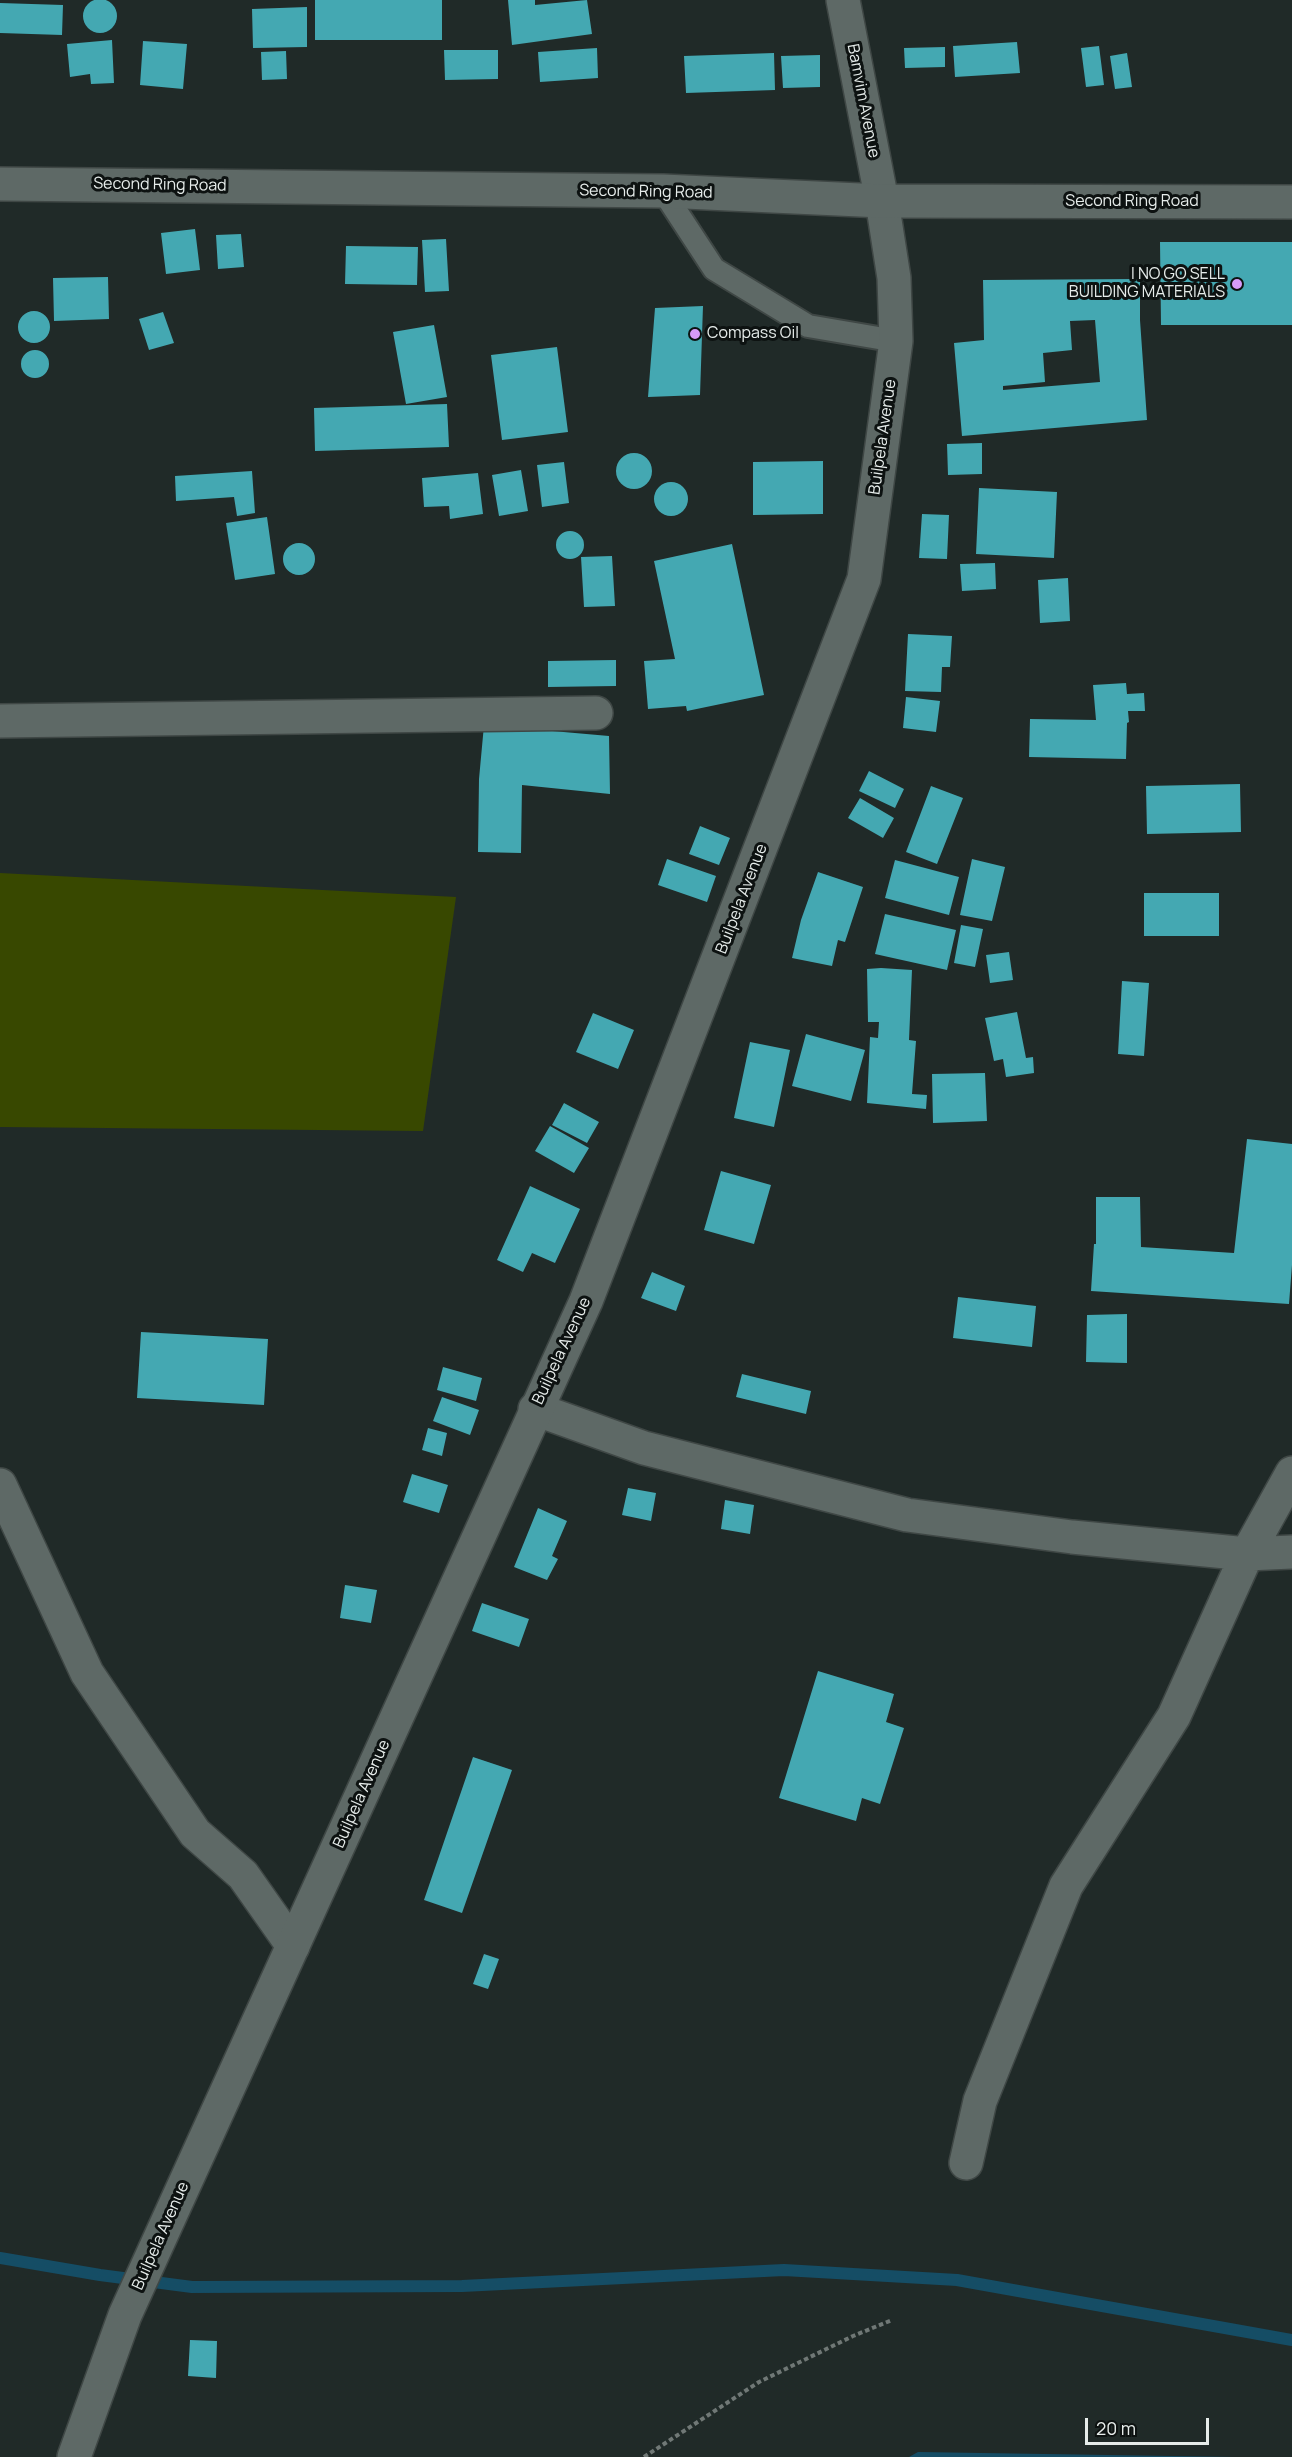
<!DOCTYPE html>
<style>
body{margin:0}
#map{position:relative;width:1292px;height:2457px;overflow:hidden;background:#202a28;font-family:Manrope,sans-serif}
canvas{display:block}
.scale{position:absolute;left:1085px;top:2418px;width:124px;height:27px;box-sizing:border-box;border:3px solid #e6ecea;border-top:0;padding-left:8px;font-size:18px;line-height:21px;white-space:nowrap;color:#e6ecea;-webkit-text-stroke:4px #0d1211;paint-order:stroke}
</style>
<div id="map">
<canvas width="1292" height="2457"></canvas>
<div class="scale">20 m</div>
</div>
<script>
const c = document.querySelector('canvas').getContext('2d');
c.lineJoin = 'round';
function fill(path, color) {
  c.fillStyle = color;
  c.fill(path, 'evenodd');
}
function stroke(path, color, width, dash) {
  c.strokeStyle = color;
  c.lineWidth = width;
  c.lineCap = dash ? 'butt' : 'round';
  c.setLineDash(dash || []);
  c.stroke(path);
}
function write(font, color, halo, rows, align = 'center') {
  c.font = font + ' Manrope,sans-serif';
  c.lineWidth = 6;
  c.setLineDash([]);
  c.textBaseline = 'middle';
  c.strokeStyle = halo;
  c.fillStyle = color;
  for (const [text, x, y, turn = 0] of rows) {
    c.save();
    c.translate(x, y);
    c.rotate((+turn || 0) * Math.PI / 180);
    c.textAlign = isNaN(turn) ? turn : align;
    if (halo) c.strokeText(text, 0, 0);
    c.fillText(text, 0, 0);
    c.restore();
  }
}
const green = new Path2D(`
 M0,873L456,897L423,1131L0,1127Z`);
const water = new Path2D(`
 M918,2452L1235,2457H909Z`);
const stream = new Path2D(`
 M0,2258L100,2275L192,2287L462,2286L784,2270L957,2280L1292,2340`);
const building = new Path2D(`
 M83 16a17 17 0 1 1 34 0a17 17 0 1 1-34 0Z
 M315,0H442V40H315Z
 M508,0H535V5L587,0L592,34L512,45Z
 M0,3L63,5L62,35L0,33Z
 M307,7V47L253,48L252,9Z
 M112,40L114,83L91,84L90,74L70,77L67,44Z
 M143,41L187,44L183,89L140,85Z
 M1017,42L1020,73L955,77L953,46Z
 M1099,46L1104,85L1086,87L1081,48Z
 M945,47V67L905,68L904,48Z
 M597,48L598,78L540,82L538,52Z
 M444,50H498V79L445,80Z
 M286,51L287,79L262,80L261,52Z
 M774,53L775,90L686,93L684,56Z
 M1127,53L1132,87L1115,89L1110,56Z
 M820,55V87L783,88L781,56Z
 M195,229L200,270L166,274L161,233Z
 M241,234L244,267L218,269L216,235Z
 M446,239L449,291L425,292L422,240Z
 M1160,242H1292V325H1161Z
 M346,246L418,247L417,285L345,284Z
 M108,277L109,319L54,321L53,278Z
 M1140,279V320L1147,420L962,436L954,343L984,340L983,280ZM1095,320L1100,382L1003,390V386L1045,382L1043,353L1072,350L1070,321Z
 M703,306L700,395L648,397L655,308Z
 M18 327a16 16 0 1 1 32 0a16 16 0 1 1-32 0Z
 M163,312L174,343L149,350L139,319Z
 M434,325L447,397L406,404L393,332Z
 M557,347L568,432L502,440L491,355Z
 M21 364a14 14 0 1 1 28 0a14 14 0 1 1-28 0Z
 M447,404L449,447L315,451L314,408Z
 M982,443V474L948,475L947,444Z
 M616 471a18 18 0 1 1 36 0a18 18 0 1 1-36 0Z
 M823,461V514L753,515V462Z
 M564,462L569,503L542,507L537,465Z
 M521,470L528,511L499,516L492,475Z
 M252,471L255,513L237,516L234,497L176,501L175,476Z
 M478,473L483,514L450,519L449,506L424,507L422,478Z
 M654 499a17 17 0 1 1 34 0a17 17 0 1 1-34 0Z
 M979,488L1057,492L1054,558L976,554Z
 M922,514L949,515L947,559L919,558Z
 M267,517L275,574L235,580L226,523Z
 M556 545a14 14 0 1 1 28 0a14 14 0 1 1-28 0Z
 M283 559a16 16 0 1 1 32 0a16 16 0 1 1-32 0Z
 M732,544L764,695L687,711L686,706L648,709L644,661L675,659L654,561Z
 M612,556L615,606L584,607L581,557Z
 M995,563L996,589L962,591L960,564Z
 M1068,578L1070,621L1040,623L1038,580Z
 M908,634L952,636L950,667H942L941,692L905,691Z
 M616,660V686L548,687V661Z
 M1126,683L1127,694L1144,693L1145,711H1128L1129,722L1127,723L1126,759L1029,757L1030,719L1096,720L1093,685Z
 M906,697L940,701L936,732L903,728Z
 M484,725L609,736L610,794L522,785L521,853L478,852L479,779Z
 M869,771L904,789L895,808L859,791Z
 M1240,784L1241,832L1147,834L1146,786Z
 M931,786L963,798L937,864L906,852Z
 M860,798L894,818L883,838L848,818Z
 M700,826L730,838L719,865L689,854Z
 M667,859L716,876L707,902L658,885Z
 M972,859L1005,867L992,921L960,915Z
 M895,860L959,877L949,915L885,898Z
 M818,872L863,887L845,942L838,940L832,966L792,958L801,920Z
 M1144,893H1219V936H1144Z
 M885,914L956,930L947,970L875,954Z
 M961,925L983,929L975,967L954,963Z
 M1009,952L1013,980L990,983L986,955Z
 M881,968L912,970L909,1040L916,1041L912,1094L927,1095L926,1109L867,1103L870,1037L878,1038L879,1022H868L867,969Z
 M1122,981L1149,983L1144,1056L1118,1054Z
 M1017,1012L1026,1058L1033,1057L1034,1073L1006,1077L1003,1059L994,1061L985,1018Z
 M593,1013L634,1030L618,1069L576,1052Z
 M806,1034L865,1050L851,1101L792,1086Z
 M750,1042L790,1050L774,1127L734,1118Z
 M985,1073L987,1121L933,1123L932,1074Z
 M564,1103L599,1122L587,1143L552,1125Z
 M550,1126L589,1148L574,1173L535,1151Z
 M1247,1139L1292,1144V1265L1289,1304L1091,1291L1094,1244H1096V1197H1140L1141,1247L1234,1253Z
 M721,1171L771,1185L754,1244L704,1230Z
 M530,1186L580,1209L555,1263L532,1253L523,1272L497,1260Z
 M652,1272L685,1286L676,1311L641,1298Z
 M958,1297L1036,1306L1032,1347L953,1338Z
 M1127,1314V1363L1086,1362L1087,1315Z
 M141,1332L268,1339L264,1405L137,1398Z
 M443,1367L482,1378L476,1401L437,1390Z
 M742,1374L811,1391L806,1414L736,1397Z
 M442,1397L479,1410L470,1435L433,1421Z
 M428,1428L447,1433L442,1456L422,1450Z
 M412,1474L448,1485L439,1513L403,1502Z
 M628,1488L656,1493L651,1521L622,1515Z
 M725,1500L754,1505L750,1534L721,1529Z
 M538,1508L567,1521L552,1556L558,1559L547,1580L514,1567Z
 M345,1585L377,1590L371,1623L340,1618Z
 M482,1603L529,1619L519,1647L472,1631Z
 M818,1671L894,1694L886,1722L904,1728L880,1804L862,1798L856,1821L779,1798Z
 M473,1757L512,1770L462,1913L424,1900Z
 M484,1954L499,1959L488,1989L473,1984Z
 M190,2340L217,2341L216,2378L188,2376Z`);
const path = new Path2D(`
 M644,2457L759,2382L853,2336L892,2320`);
const service = new Path2D(`
 M663,191L714,269L808,326L896,341`);
const minor = new Path2D(`
 M0,721L596,713
 M535,1409L644,1448L907,1515L1072,1537L1247,1554L1292,1473
 M0,1485L87,1673L195,1833L243,1875L293,1946
 M966,2163L980,2101L1066,1886L1174,1716L1247,1554L1292,1552`);
const tertiary = new Path2D(`
 M74,2457L125,2315L586,1301L864,579L896,341L894,278L882,201L843,0`);
const secondary = new Path2D(`
 M0,184L663,191L882,201L1292,202`);
const markers = [
 [1237,284,6,"#d79bf9"],
 [695,334,6,"#d79bf9"]
];
const streetNames = [
 ["Bamvim Avenue",863,101,79],
 ["Second Ring Road",160,185,1],
 ["Second Ring Road",646,192,1],
 ["Second Ring Road",1132,202],
 ["Builpela Avenue",883,437,-82],
 ["Builpela Avenue",742,899,-69],
 ["Builpela Avenue",562,1351,-65],
 ["Builpela Avenue",362,1794,-66],
 ["Builpela Avenue",161,2236,-66]
];
const poiNames = [
 ["I NO GO SELL",1225,275],
 ["BUILDING MATERIALS",1225,293],
 ["Compass Oil",707,334,"left"]
];
fill(green, '#384800');
fill(water, '#154d65');
stroke(stream, '#154d65', 12);
fill(building, '#44a8b2');
stroke(service, '#3f4745', 26);
stroke(minor, '#3f4745', 36);
stroke(tertiary, '#3f4745', 36);
stroke(secondary, '#3f4745', 36);
stroke(path, '#707876', 4, [4.5, 3]);
stroke(service, '#5e6966', 22);
stroke(minor, '#5e6966', 33);
stroke(tertiary, '#5e6966', 33);
stroke(secondary, '#5e6966', 33);
for (const [x, y, r, color] of markers) {
  const dot = new Path2D();
  dot.arc(x, y, r, 0, 2 * Math.PI);
  c.fillStyle = color;
  c.fill(dot);
  stroke(dot, '#0d1211', 2);
}
write('16px', '#e6ecea', '#0d1211', streetNames);
write('16px', '#e6ecea', '#0d1211', poiNames, 'right');
</script>
